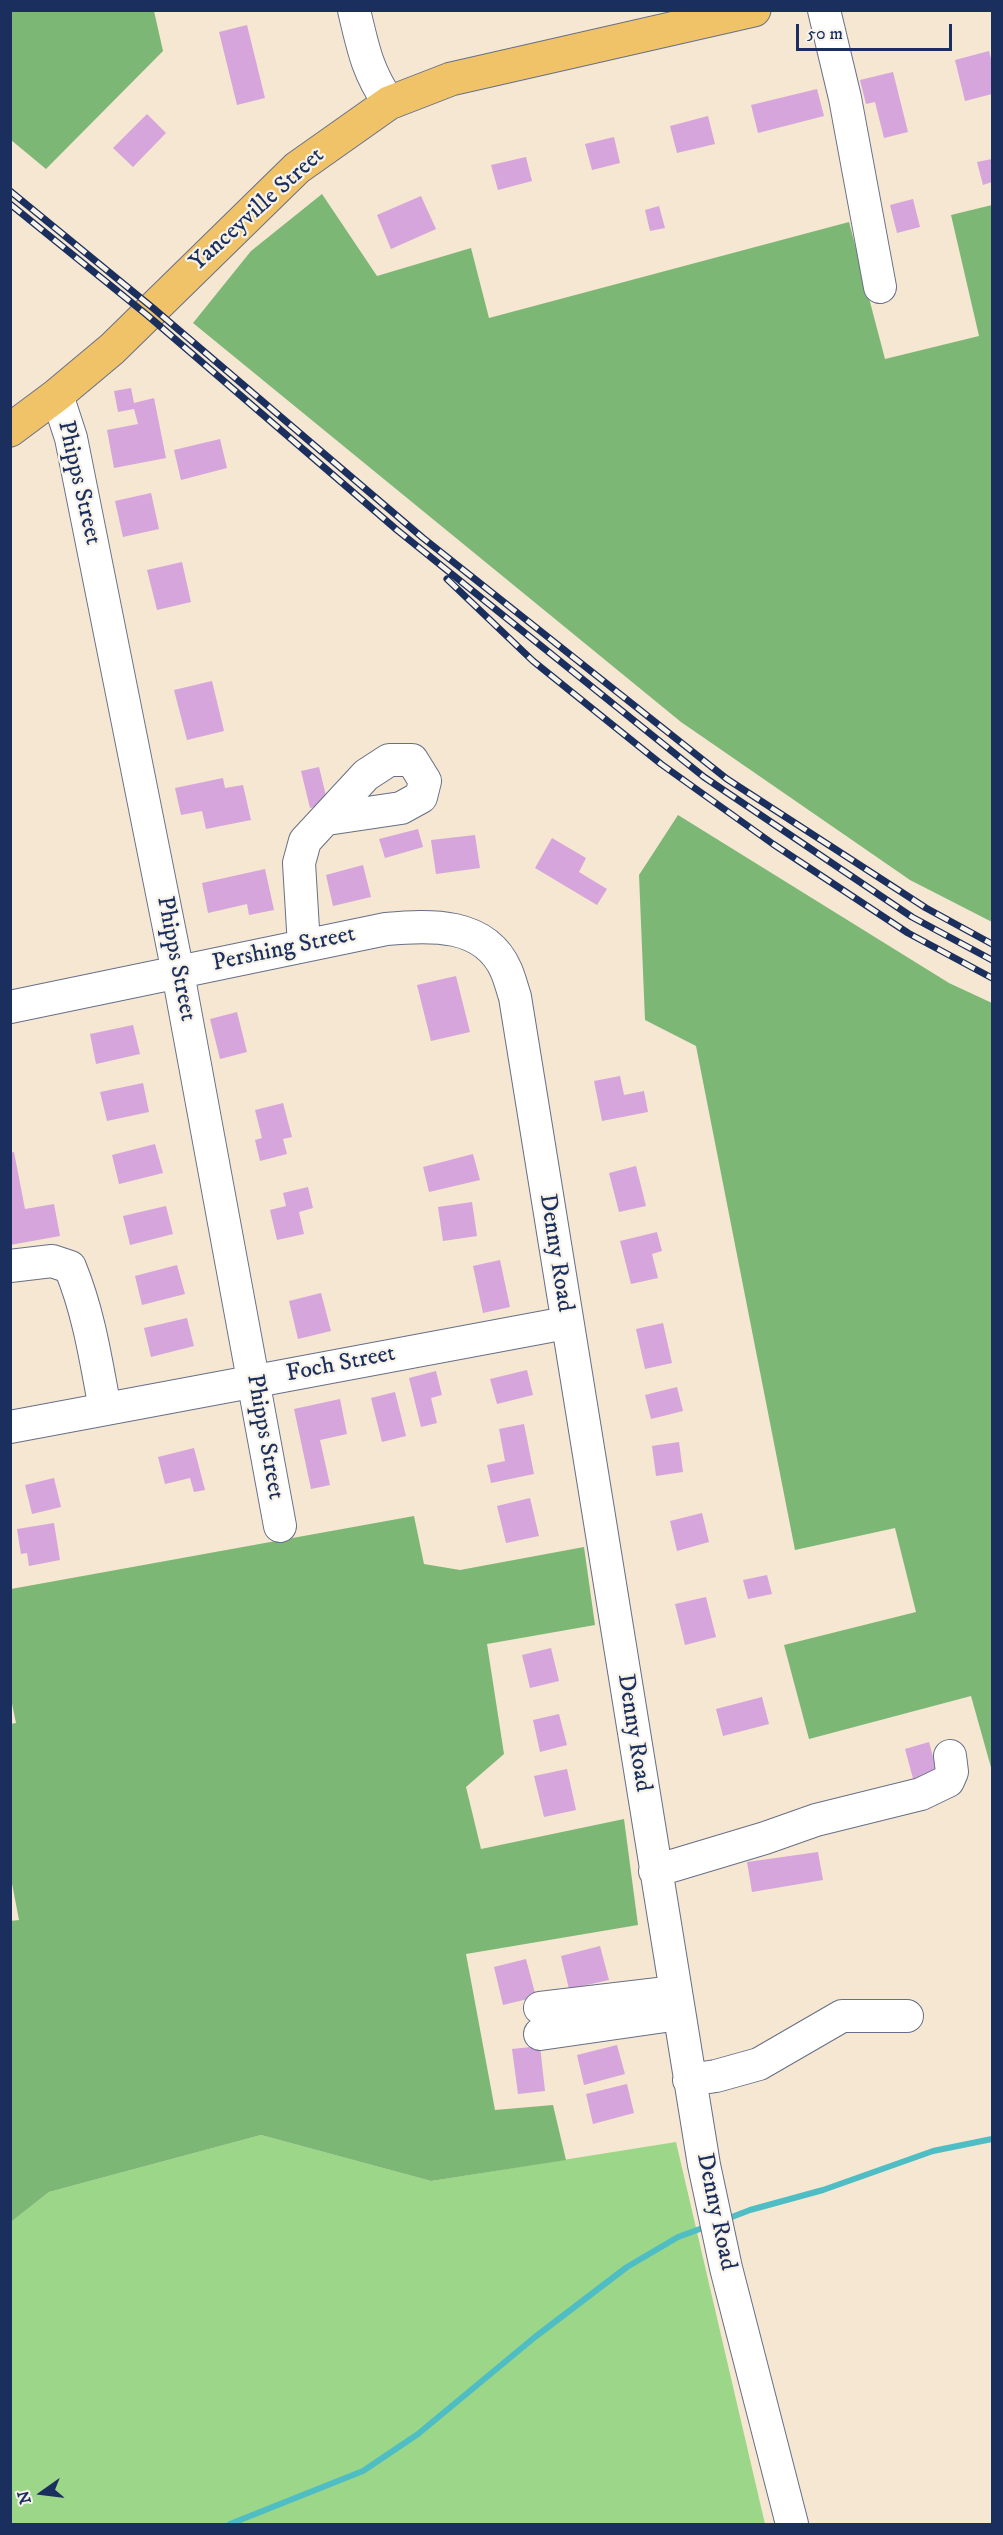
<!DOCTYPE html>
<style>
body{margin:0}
#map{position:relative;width:1003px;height:2535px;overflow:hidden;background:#f5e7d2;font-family:"IM FELL DW Pica",serif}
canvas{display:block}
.frame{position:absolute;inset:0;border:12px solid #1b2f5e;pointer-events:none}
.north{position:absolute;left:12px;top:2463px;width:60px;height:60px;-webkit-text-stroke:4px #f7f3e8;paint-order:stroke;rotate:256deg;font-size:16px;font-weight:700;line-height:24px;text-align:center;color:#1b2f5e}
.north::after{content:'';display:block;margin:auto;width:21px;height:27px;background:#1b2f5e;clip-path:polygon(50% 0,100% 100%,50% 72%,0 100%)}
.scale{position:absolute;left:796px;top:24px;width:156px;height:27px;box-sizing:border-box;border:3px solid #1b2f5e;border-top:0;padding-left:8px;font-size:18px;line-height:21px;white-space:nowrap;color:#1b2f5e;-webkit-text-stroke:4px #f7f3e8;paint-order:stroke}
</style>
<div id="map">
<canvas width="1003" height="2535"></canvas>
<div class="frame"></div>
<div class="north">N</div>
<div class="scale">50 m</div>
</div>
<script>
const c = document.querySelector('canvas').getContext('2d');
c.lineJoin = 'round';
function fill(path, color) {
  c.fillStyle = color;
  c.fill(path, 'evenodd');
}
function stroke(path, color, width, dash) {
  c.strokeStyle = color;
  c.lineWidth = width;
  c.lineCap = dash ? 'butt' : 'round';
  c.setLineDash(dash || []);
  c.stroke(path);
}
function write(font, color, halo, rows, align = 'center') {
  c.font = font + ' "IM FELL DW Pica",serif';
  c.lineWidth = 4.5;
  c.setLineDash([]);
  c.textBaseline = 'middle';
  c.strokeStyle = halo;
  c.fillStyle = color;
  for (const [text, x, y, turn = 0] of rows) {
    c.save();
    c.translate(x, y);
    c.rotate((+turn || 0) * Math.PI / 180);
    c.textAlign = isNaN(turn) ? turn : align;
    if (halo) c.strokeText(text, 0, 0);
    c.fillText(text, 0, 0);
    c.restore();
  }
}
const green = new Path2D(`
 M261,2135L431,2181L676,2142L765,2524H11V2222L49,2192Z`);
const forest = new Path2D(`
 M10,11H154L163,51L46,169L11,140Z
 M322,194L377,276L471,248L489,318L849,222L885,359L979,336L951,215L992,205V922L910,880L681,722L193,323L251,251Z
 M678,815L949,983L992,1003V1771L971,1696L809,1739L784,1645L916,1612L895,1528L795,1550L696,1046L645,1020L639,875Z
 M414,1516L424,1564L460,1570L584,1547L595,1625L487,1644L504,1754L466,1787L481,1849L624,1819L638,1925L466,1954L495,2110L553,2105L566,2160L431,2181L261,2135L49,2192L11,2222L10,1921L19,1920L10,1873V1724L16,1723L10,1694L11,1589Z`);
const stream = new Path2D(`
 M724,2220L750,2210L823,2190L933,2151L992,2139
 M230,2524L363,2471L418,2434L535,2337L627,2267L678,2237L708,2226`);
const building = new Path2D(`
 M247,25L265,98L237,105L219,32Z
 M989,51L992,63V94L965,101L955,60Z
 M893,72L908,132L884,138L875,102L866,104L860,80Z
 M817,89L824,116L758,133L751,105Z
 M147,114L166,133L133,167L113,148Z
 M708,116L715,144L677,153L670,126Z
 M614,137L620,163L592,170L585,144Z
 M526,157L532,181L498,190L491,165Z
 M992,159V182L983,185L977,162Z
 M421,196L436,229L391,249L377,215Z
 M913,199L920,227L897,233L890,205Z
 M659,206L665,228L650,231L645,210Z
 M131,388L134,403L154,398L166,458L114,468L107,430L138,424L134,409L118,412L114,391Z
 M220,439L227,468L181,480L174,450Z
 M151,493L159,529L123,537L115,501Z
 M182,562L191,602L157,610L147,570Z
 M212,681L224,731L187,740L174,690Z
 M319,767L328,804L310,808L301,771Z
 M223,778L225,788L243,785L251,820L206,829L202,811L181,815L175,788Z
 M418,829L423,847L385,858L379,839Z
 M475,835L480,868L436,874L431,840Z
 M552,838L586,858L579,872L607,889L597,905L535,868Z
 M363,865L371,897L333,906L326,875Z
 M265,869L274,910L249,915L247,904L208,913L202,883Z
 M456,976L470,1032L431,1041L417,985Z
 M237,1012L247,1052L220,1059L210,1019Z
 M133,1025L140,1054L96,1064L90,1034Z
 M620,1076L624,1095L644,1091L648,1112L602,1121L594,1081Z
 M143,1083L149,1112L107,1121L100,1092Z
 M283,1103L292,1137L283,1139L287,1154L260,1161L255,1140L262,1138L255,1110Z
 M155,1144L163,1173L119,1184L112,1155Z
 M14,1152L25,1209L54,1204L60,1236L10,1245V1153Z
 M473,1154L480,1180L429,1192L423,1167Z
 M636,1166L646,1206L619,1212L609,1173Z
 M308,1187L313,1208L299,1212L304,1234L277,1240L270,1210L286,1206L283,1193Z
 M472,1202L477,1236L443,1241L438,1207Z
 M166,1206L173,1234L130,1245L123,1216Z
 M657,1232L662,1251L652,1254L658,1278L631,1284L620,1241Z
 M500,1260L510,1307L483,1313L473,1266Z
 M177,1265L185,1294L142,1305L135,1276Z
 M321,1293L331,1331L298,1339L289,1301Z
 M187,1318L194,1346L151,1357L144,1328Z
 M663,1323L672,1363L645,1369L636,1329Z
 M527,1370L533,1395L497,1404L490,1379Z
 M436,1371L442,1395L431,1398L437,1423L421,1427L409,1378Z
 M677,1387L683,1411L651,1419L645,1395Z
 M395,1392L406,1436L382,1442L371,1398Z
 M340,1399L347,1434L320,1440L330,1485L311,1489L294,1409Z
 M524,1424L534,1474L491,1483L487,1465L505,1461L499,1429Z
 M679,1442L683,1472L656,1476L652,1446Z
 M194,1448L205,1490L194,1492L190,1478L165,1484L158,1457Z
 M54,1478L61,1507L32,1514L25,1485Z
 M530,1498L539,1536L506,1543L497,1506Z
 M702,1513L709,1542L677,1551L670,1521Z
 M54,1523L60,1560L29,1566L27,1553L21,1554L17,1529Z
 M767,1575L772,1594L748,1599L743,1580Z
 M706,1597L716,1637L685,1645L675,1604Z
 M551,1648L559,1681L530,1688L522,1655Z
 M762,1697L769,1724L723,1736L716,1709Z
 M559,1714L567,1745L540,1752L533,1720Z
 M929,1742L939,1780L915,1786L905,1749Z
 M567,1769L576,1810L544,1817L534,1776Z
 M818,1852L823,1880L752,1892L747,1862Z
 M600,1946L609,1980L569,1989L561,1956Z
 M526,1959L536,1997L503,2005L494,1967Z
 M617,2045L625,2074L584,2085L577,2055Z
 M540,2046L545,2091L518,2094L512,2049Z
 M627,2084L634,2113L593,2124L586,2094Z`);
const minor = new Path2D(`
 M354,10C363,48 367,71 389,103
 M824,10L845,98L880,287
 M57,395L71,438L178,973L280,1526
 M304,946L299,863L305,841L366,775L389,760H412L425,781L421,797L401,808L327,819
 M10,1007L386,929C430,925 485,922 506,970C510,979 512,988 515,997L704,2165L726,2268L792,2524
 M10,1266L52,1261L70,1267C89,1313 96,1361 105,1409
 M10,1427L566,1323
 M655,1871L765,1838L816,1820L921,1794L948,1781L952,1772L950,1756
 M540,2008L675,1992
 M540,2034L679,2014
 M689,2080L716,2076L759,2064L842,2016H907`);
const major = new Path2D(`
 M10,430L57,395L112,349L297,168L389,103L451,79L754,10`);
const rail = new Path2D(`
 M10,191L153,308L423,538L727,779L926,908L992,944
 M10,204L147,315L397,530L704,777L912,917L992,960
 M447,579L533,661L661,764L773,844L908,933L992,978`);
const streetNames = [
 ["Yanceyville Street",258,210,-42],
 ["Phipps Street",78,483,77],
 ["Pershing Street",284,950,-12],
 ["Phipps Street",175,959,79],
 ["Denny Road",555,1253,81],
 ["Foch Street",341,1365,-11],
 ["Phipps Street",264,1437,80],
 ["Denny Road",633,1733,81],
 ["Denny Road",715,2212,78]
];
fill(green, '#9cd689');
fill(forest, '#7db775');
stroke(stream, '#4ebdc4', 6);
fill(building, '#d6a5db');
stroke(minor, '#676f87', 34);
stroke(major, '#676f87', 35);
stroke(minor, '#fff', 32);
stroke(major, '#f1c369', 33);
stroke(rail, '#1b2f5e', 7);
stroke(rail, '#f7f3e8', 4.5, [14]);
write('24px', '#1b2f5e', '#f7f3e8', streetNames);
</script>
